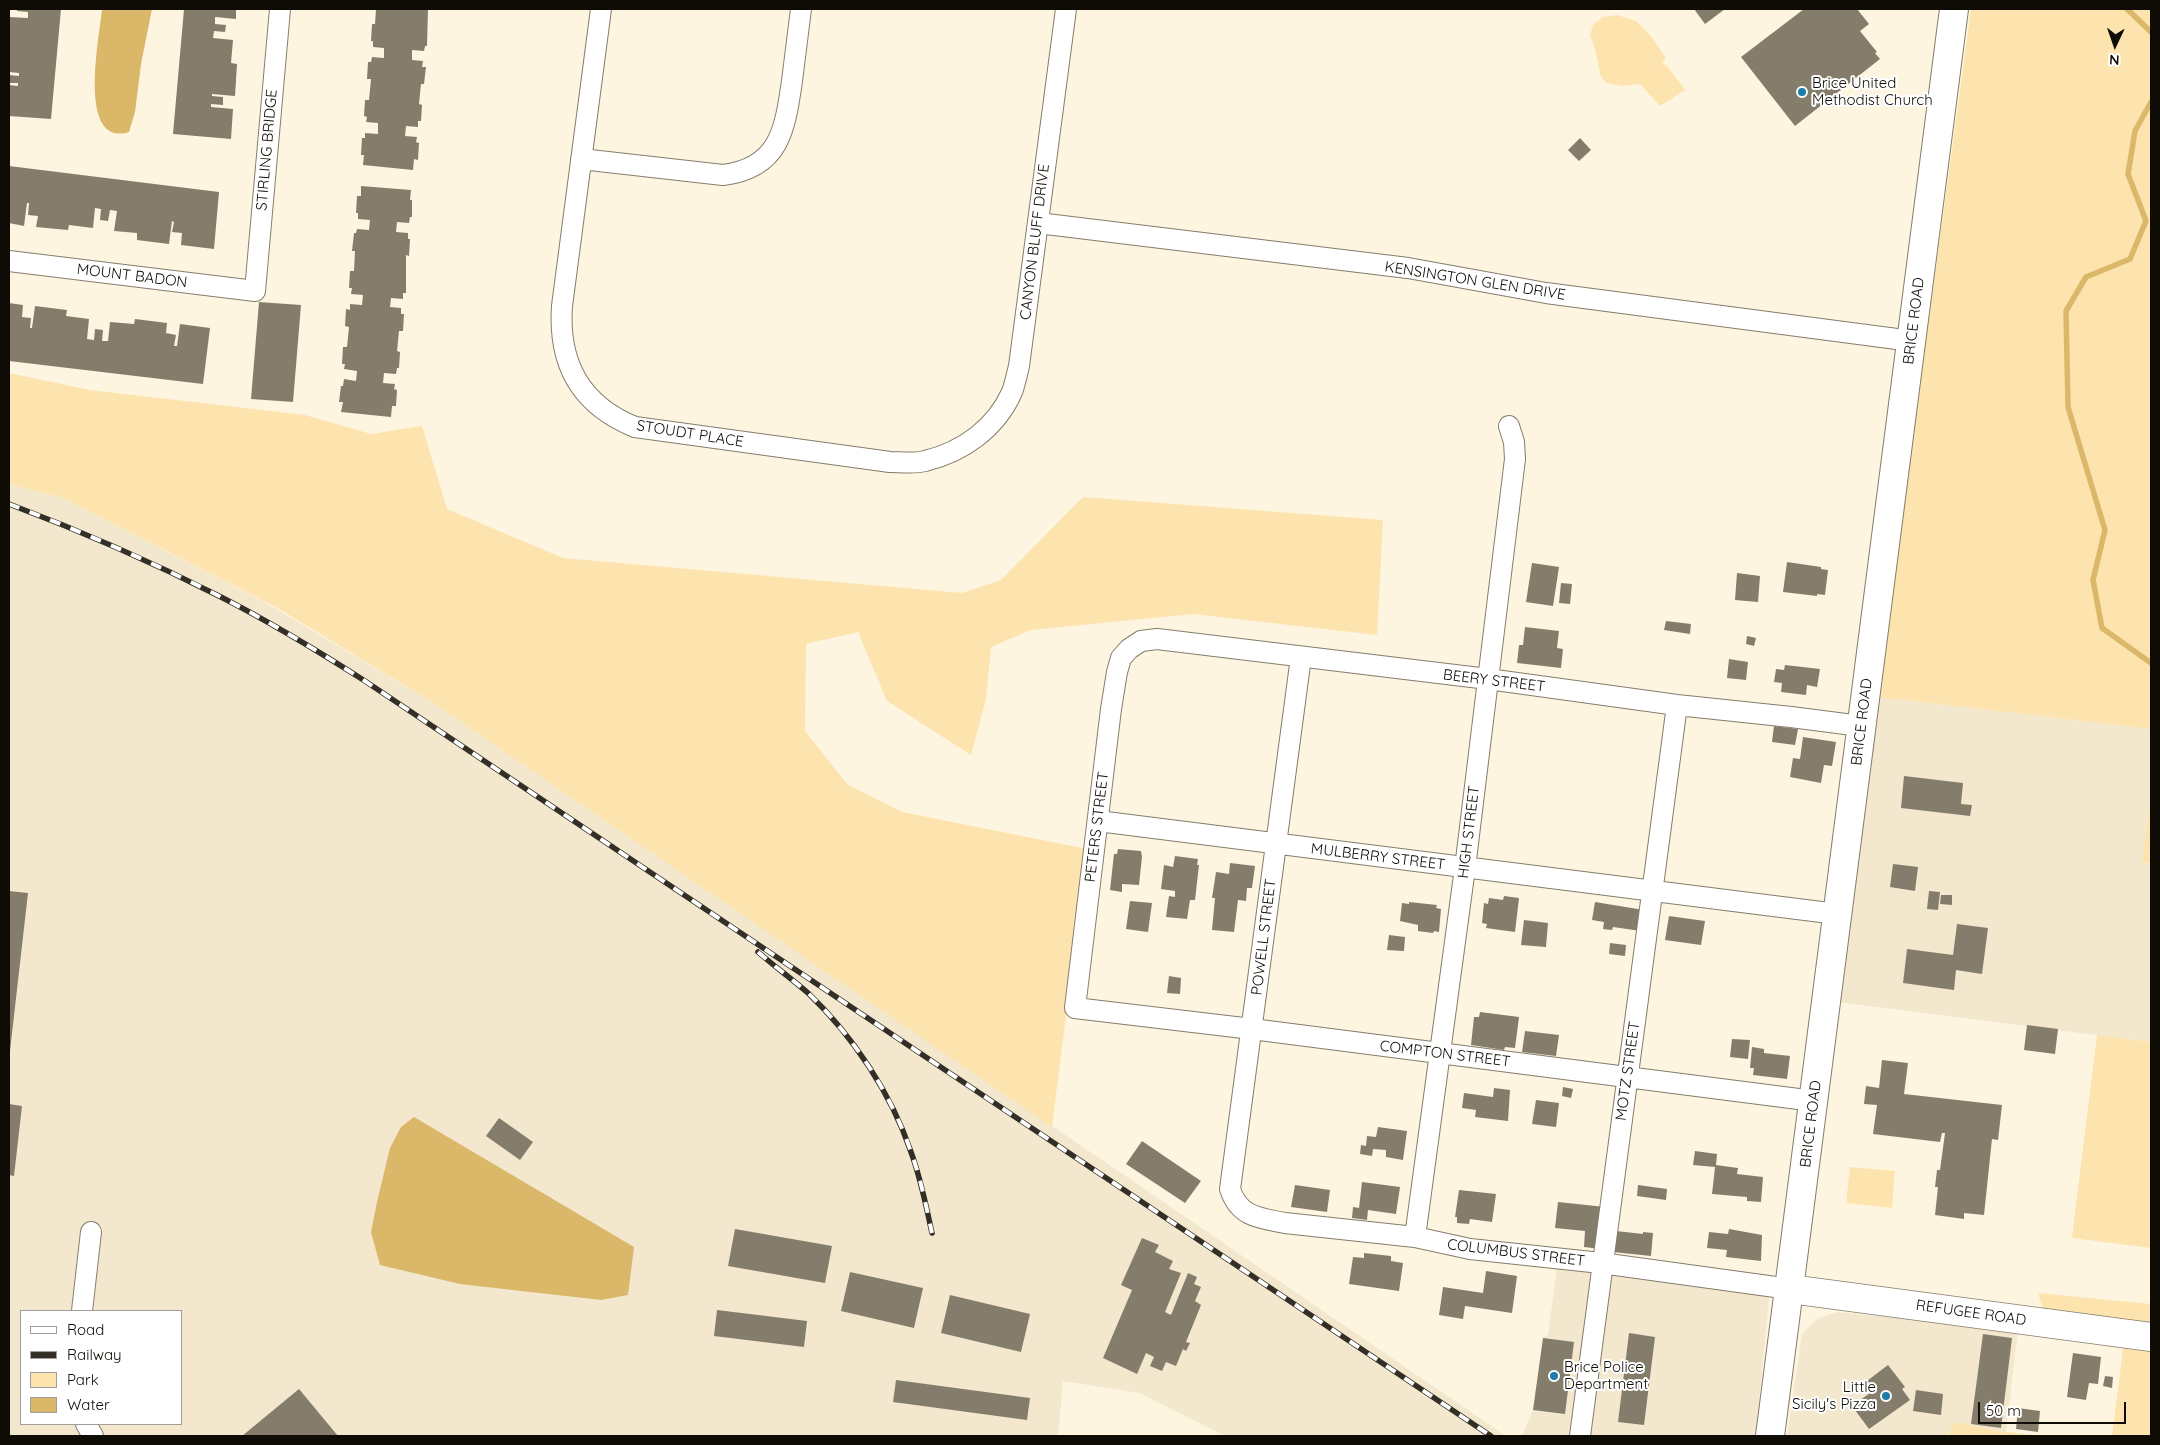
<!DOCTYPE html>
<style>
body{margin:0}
#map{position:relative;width:2160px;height:1445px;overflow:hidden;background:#fef5e1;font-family:Quicksand,sans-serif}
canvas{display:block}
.frame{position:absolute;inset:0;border:10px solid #0f0c06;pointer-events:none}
.legend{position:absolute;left:20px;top:1310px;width:162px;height:115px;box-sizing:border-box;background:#fff;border:1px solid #9f9e9b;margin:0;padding:6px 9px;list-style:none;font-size:15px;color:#0f0c06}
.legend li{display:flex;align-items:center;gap:10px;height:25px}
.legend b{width:25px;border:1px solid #9f9e9b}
.north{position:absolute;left:2090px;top:20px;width:50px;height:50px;-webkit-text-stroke:4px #fff;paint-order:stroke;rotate:183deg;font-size:14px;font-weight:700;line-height:20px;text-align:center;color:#0f0c06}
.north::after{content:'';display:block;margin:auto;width:18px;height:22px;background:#0f0c06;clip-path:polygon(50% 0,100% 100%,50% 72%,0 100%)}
.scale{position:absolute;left:1978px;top:1402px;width:148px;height:22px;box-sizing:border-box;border:2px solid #0f0c06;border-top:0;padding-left:6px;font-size:15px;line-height:18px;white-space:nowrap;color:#0f0c06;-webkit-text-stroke:4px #fff;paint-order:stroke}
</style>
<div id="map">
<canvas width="2160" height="1445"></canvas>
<div class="frame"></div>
<ul class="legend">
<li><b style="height:6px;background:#fff"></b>Road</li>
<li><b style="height:6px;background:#332f27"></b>Railway</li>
<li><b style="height:14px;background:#fde4ae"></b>Park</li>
<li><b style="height:14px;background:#dab769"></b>Water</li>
</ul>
<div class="north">N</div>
<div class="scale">50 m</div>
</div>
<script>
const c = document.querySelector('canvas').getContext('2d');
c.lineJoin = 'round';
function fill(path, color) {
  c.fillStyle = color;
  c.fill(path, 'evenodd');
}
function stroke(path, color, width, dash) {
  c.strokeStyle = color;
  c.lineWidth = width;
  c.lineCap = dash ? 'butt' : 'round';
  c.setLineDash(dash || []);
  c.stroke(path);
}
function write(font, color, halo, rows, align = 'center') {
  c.font = font + ' Quicksand,sans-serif';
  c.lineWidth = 4;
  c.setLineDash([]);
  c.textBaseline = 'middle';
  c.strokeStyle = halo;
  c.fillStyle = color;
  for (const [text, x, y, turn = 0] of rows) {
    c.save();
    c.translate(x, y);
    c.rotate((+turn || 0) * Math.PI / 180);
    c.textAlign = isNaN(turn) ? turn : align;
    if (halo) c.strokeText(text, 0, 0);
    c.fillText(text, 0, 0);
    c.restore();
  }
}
const built = new Path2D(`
 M9,484L63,498L261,600L429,700L1506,1436H1225L1139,1393L1063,1381L1058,1436H9ZM21,1311H181V1424H21Z
 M1878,697L2151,729V796L2142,863L2151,864V1042L1838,1002Z
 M1553,1252L1771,1277L1756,1436H1522L1533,1410L1543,1338L1548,1335L1557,1267L1550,1268Z
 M1837,1312L2018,1330L2006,1432L1990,1430L1947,1433V1436H1787L1802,1334L1817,1319Z`);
const green = new Path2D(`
 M1971,9H2151V729L1878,697Z
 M1617,15L1636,21L1650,35L1666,58L1662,63L1668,67L1685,90L1660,106L1640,84L1622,86L1607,83L1601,77L1595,49L1590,35L1593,25L1603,17Z
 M9,373L90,390L305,415L371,434L422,426L447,509L563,558L962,593L1001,580L1083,497L1383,520L1377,635L1193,614L1031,630L991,647L986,699L971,755L887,701L858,632L806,644L805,731L848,785L902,812L1087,849L1052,1127L429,700L274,606L63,498L9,484Z
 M2151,796V864L2142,862Z
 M2097,1035L2151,1042V1248L2072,1238Z
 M1850,1167L1895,1171L1892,1208L1846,1203Z
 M2038,1293L2151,1304V1328L2043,1309Z
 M2124,1342L2151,1346V1436H2112Z
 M1955,1422L1990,1430L2040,1436H1947Z`);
const water = new Path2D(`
 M102,9H152L141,64L135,112L129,132C76,148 100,34 102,9Z
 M414,1117L634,1247L628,1295L601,1300L460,1284L380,1265L371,1232L377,1202L390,1148L401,1127Z`);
const stream = new Path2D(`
 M2127,9L2151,32
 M2151,102L2135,131L2128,174L2146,221L2130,259L2086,277L2066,311L2068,407L2105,530L2093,580L2102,628L2151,663`);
const building = new Path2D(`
 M17,9H61L51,119L9,116V85L18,86V83H9V75L19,76V73L9,72V17L28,18V12L17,11Z
 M184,9H236V19L215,17V24L226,25L225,32L214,31L213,38L233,40L231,63L237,64L235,96L212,94V96L223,97V105L211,104V107L233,109L231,139L173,134Z
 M376,9H428L427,46H425L424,51L412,50V60L423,61L422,67H426L424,84H421L419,104L422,105L421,121H418V127L406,126L405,136L417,137L416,142L419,143L418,160L414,159L413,170L363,165L364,155H361L362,138H365V133L378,134V123L366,122L367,117L364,116L365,100H369L371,79H367L368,62H371L372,57L384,58V48L373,47V41H371L372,24H375Z
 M1694,9H1725L1705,24Z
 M1804,9H1857L1869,24L1860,31L1877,52L1875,53L1880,59L1795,126L1741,57Z
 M1580,138L1591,150L1579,161L1568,150Z
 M9,166L219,192L214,249L181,245L182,233L172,232L174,222L172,221L169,244L137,240V233L114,231L117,211L110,210L108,221L100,220L101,209L95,208L93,228L69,225L68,230L36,227L38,216L28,215L29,203H27L24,226L9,223Z
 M361,186L411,190L410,200H412V217H410L409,223L397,222L396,232L408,233V239H410L409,256L406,255V293H403V299L391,298L390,307L401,308V314H404L403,331H399L397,351L400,352L399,368H397L396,374L384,373L383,383L395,384L394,389L397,390L396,406H392L391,417L341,412L343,402H339L341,386H343L344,379L356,381L357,371L344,369L345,364H342L343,347H347L349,327L345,326L346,309L350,310V304L362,305L363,295L351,294L352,288H349L350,271H354L355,251H352L354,233H356L357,229L369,230L370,220L358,219V213H356L357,196H361Z
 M259,302L301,305L293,402L251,399Z
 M9,303L23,305L22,317L31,318L30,328H32L35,306L67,310L66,316L89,319L87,339L94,340L95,329L103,330L102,341H108L110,322L134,324L135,319L167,323L166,333L176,335L174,346H177L180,324L210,328L203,384L9,361Z
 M1787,562L1821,567V569L1828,570L1825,595L1817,594V596L1783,592Z
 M1532,563L1559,567L1553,606L1526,602Z
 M1737,573L1760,576L1758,602L1735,600Z
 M1561,583L1572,584L1570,604L1559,603Z
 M1666,621L1691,624L1690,634L1664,630Z
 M1525,627L1559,631L1557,648L1563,649L1561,668L1517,663L1519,645H1523Z
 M1747,636L1756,638L1754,646L1746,644Z
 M1729,659L1748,662L1746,680L1727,678Z
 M1785,665L1820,669L1817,687L1807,685L1806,695L1781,692L1782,683L1774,682L1776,669L1784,670Z
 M1774,726L1798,729L1795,745L1772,742Z
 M1803,737L1836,742L1832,766L1824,765L1821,783L1790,777L1793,758L1800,759Z
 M1904,776L1963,783L1961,804L1972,805L1970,816L1901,808Z
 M1118,849L1141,851L1142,857L1139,885L1122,884V892L1110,890L1114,854H1117Z
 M1175,856L1198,859L1197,865H1199L1195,900H1190L1187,919L1166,917L1169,896L1175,897V891L1161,889L1164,865L1173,867Z
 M1230,863L1255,866L1252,888H1247L1246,901L1238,900L1234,932L1212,930L1215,898H1212L1216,872L1229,874Z
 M1893,864L1918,867L1915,891L1890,887Z
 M9,891L28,893L10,1051H9Z
 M1929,891L1940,892L1938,910L1927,909Z
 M1941,895H1952V905L1940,904Z
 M1504,896L1519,898L1515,932L1486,928L1487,924L1482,923L1484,903L1488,904L1489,898L1503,900Z
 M1130,901L1152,903L1148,932L1126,929Z
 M1409,902L1437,905L1436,908L1441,909L1439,932L1434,931L1433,933L1418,931V925L1400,921L1402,903L1409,904Z
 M1595,902L1644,910L1641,931L1613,927L1612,930L1603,929L1604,922L1592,920Z
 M1669,916L1705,921L1701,945L1665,940Z
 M1524,920L1548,923L1546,947L1521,945Z
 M1957,924L1988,928L1982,974L1956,970L1954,990L1903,983L1907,949L1953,955Z
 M1389,935L1405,937L1404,951L1387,950Z
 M1610,943L1626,945L1625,956L1609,954Z
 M1169,976L1181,978L1180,994L1167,993Z
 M1480,1012L1519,1017L1515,1048L1505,1047L1504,1050L1471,1045L1474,1017H1479Z
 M2027,1025L2058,1029L2055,1054L2024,1050Z
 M1525,1031L1559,1035L1556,1056L1522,1052Z
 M1732,1039L1750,1040L1748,1059L1730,1057Z
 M1752,1047L1764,1049V1053L1790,1056L1787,1079L1753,1075L1754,1068H1750Z
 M1882,1060L1908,1063L1904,1094L2002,1105L1998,1140L1992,1139L1984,1215L1964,1213V1219L1935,1215L1938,1187H1935L1937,1170H1940L1945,1133H1942L1940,1142L1873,1134L1877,1105L1864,1104L1866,1086L1879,1088Z
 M1563,1087L1573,1089L1571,1098L1562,1096Z
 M1494,1088L1510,1090L1508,1121L1475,1117L1476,1110L1462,1108L1464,1093L1493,1097Z
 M1536,1100L1559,1103L1556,1127L1532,1124Z
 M9,1104L22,1106L14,1176L9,1175Z
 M499,1118L533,1142L520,1160L486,1136Z
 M1378,1127L1407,1131L1403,1160L1386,1157V1150L1373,1149L1372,1156L1360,1154L1361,1145L1366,1146L1367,1136L1376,1137Z
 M1142,1141L1201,1181L1185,1203L1126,1164Z
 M1695,1151L1717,1154L1716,1165L1738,1168L1737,1174L1763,1177L1761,1202L1747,1201V1197L1712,1194L1715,1167L1693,1165Z
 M1362,1182L1400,1187L1396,1214L1368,1210L1367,1220L1352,1218L1353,1207L1359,1208Z
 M1295,1185L1330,1190L1327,1212L1291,1207Z
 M1638,1185L1667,1189L1666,1200L1637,1196Z
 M1459,1190L1496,1194L1492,1222L1470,1219L1469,1224L1457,1223V1217H1455Z
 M1558,1202L1605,1207L1601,1249L1584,1247L1585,1231L1555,1228Z
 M735,1229L832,1246L825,1283L728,1266Z
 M1729,1229L1762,1235L1761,1261L1726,1257L1727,1250L1707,1248L1709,1232L1728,1234Z
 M1616,1231L1643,1234V1232L1653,1233L1651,1256L1613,1252Z
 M1142,1238L1159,1245L1155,1252L1173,1261L1169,1269L1181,1273L1165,1312L1171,1315L1188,1273L1197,1277L1194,1284L1201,1287L1195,1301L1201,1305L1186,1342L1190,1343L1186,1351L1183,1349L1176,1366L1166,1362L1162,1371L1150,1366L1154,1357L1146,1353L1137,1374L1103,1358L1132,1290L1121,1285Z
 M1364,1253L1391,1256V1261L1403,1263L1399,1291L1349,1284L1353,1257L1364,1258Z
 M1486,1271L1517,1276L1512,1313L1465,1306L1463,1319L1439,1315L1443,1287L1483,1293Z
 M850,1272L923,1288L914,1328L841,1311Z
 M950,1295L1030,1314L1021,1352L941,1333Z
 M717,1310L807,1321L804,1347L714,1336Z
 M1629,1333L1655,1337L1644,1425L1618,1422Z
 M1983,1334L2012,1338L2001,1428L1971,1424Z
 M1543,1338L1574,1342L1565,1414L1533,1410Z
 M2073,1353L2101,1357L2098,1384L2089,1383L2086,1400L2067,1397Z
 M1888,1365L1905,1387L1902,1389L1910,1400L1869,1429L1852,1406L1870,1393L1863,1384Z
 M2105,1376L2113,1377L2112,1388L2103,1386Z
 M896,1380L1030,1398L1027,1420L893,1402Z
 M299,1389L338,1436H242Z
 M1916,1390L1943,1394L1941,1415L1913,1411Z
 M2018,1408L2040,1411L2038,1432L2016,1429Z`);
const street = new Path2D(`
 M601,9L562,306C558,364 581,405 635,427L890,462C901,462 914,464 925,461C963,452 996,428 1012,392C1015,384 1017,374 1019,366L1066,9
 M581,159L723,175C780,168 785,129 792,81C795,57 798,33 801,9
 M1038,223L1408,268L1546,293L1912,341
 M9,261L255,291L280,9
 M1301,657L1230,1189C1239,1217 1259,1218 1285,1223L1415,1237L1470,1249L1601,1263L1790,1289
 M1098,821L1837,914
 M1814,1101L1252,1029L1075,1008L1111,709L1117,672L1121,658L1129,649L1141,641L1157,639L1488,679L1677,705L1791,717L1861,726
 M1415,1237L1465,868L1515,459L1514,442L1509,426
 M82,1311L91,1232
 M86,1424L93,1436
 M1580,1436L1677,705`);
const secondary = new Path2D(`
 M1790,1289L2151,1337
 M1770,1436L1954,9`);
const rail = new Path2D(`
 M9,504C81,531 152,562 221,597C270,622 318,651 365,681L1491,1436
 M758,952C774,966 792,979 808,993C853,1036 891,1093 911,1152C921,1179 926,1206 932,1233`);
const markers = [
 [1802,92,5,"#1e7ca9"],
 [1554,1376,5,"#1e7ca9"],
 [1886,1396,5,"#1e7ca9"]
];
const poiNames = [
 ["Brice United",1812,83],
 ["Methodist Church",1812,100],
 ["Brice Police",1564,1367],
 ["Department",1564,1384],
 ["Little",1876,1387,"right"],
 ["Sicily's Pizza",1876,1404,"right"]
];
const streetNames = [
 ["STIRLING BRIDGE",267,150,-85],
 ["CANYON BLUFF DRIVE",1035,242,-83],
 ["MOUNT BADON",132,276,7],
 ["KENSINGTON GLEN DRIVE",1475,281,9],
 ["BRICE ROAD",1914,321,-83],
 ["STOUDT PLACE",690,434,9],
 ["BEERY STREET",1494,681,7],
 ["BRICE ROAD",1862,722,-83],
 ["PETERS STREET",1097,827,-83],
 ["HIGH STREET",1469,832,-83],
 ["MULBERRY STREET",1378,857,7],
 ["POWELL STREET",1264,937,-83],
 ["COMPTON STREET",1445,1054,7],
 ["MOTZ STREET",1628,1071,-82],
 ["BRICE ROAD",1811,1124,-83],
 ["COLUMBUS STREET",1516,1253,7],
 ["REFUGEE ROAD",1971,1313,8]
];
fill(built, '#f3e7cd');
fill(green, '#fde4ae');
fill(water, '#dab769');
stroke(stream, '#dab769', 5.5);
fill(building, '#857d6c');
stroke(street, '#857d6c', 22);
stroke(secondary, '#857d6c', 30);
stroke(street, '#fff', 20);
stroke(secondary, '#fff', 28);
stroke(rail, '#332f27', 5.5);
stroke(rail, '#fff', 4, [11]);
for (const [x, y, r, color] of markers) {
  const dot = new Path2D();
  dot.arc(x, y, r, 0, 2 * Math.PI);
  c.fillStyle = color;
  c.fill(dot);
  stroke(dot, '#fff', 2);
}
write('15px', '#0f0c06', '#fff', poiNames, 'left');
write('15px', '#0f0c06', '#fff', streetNames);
</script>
